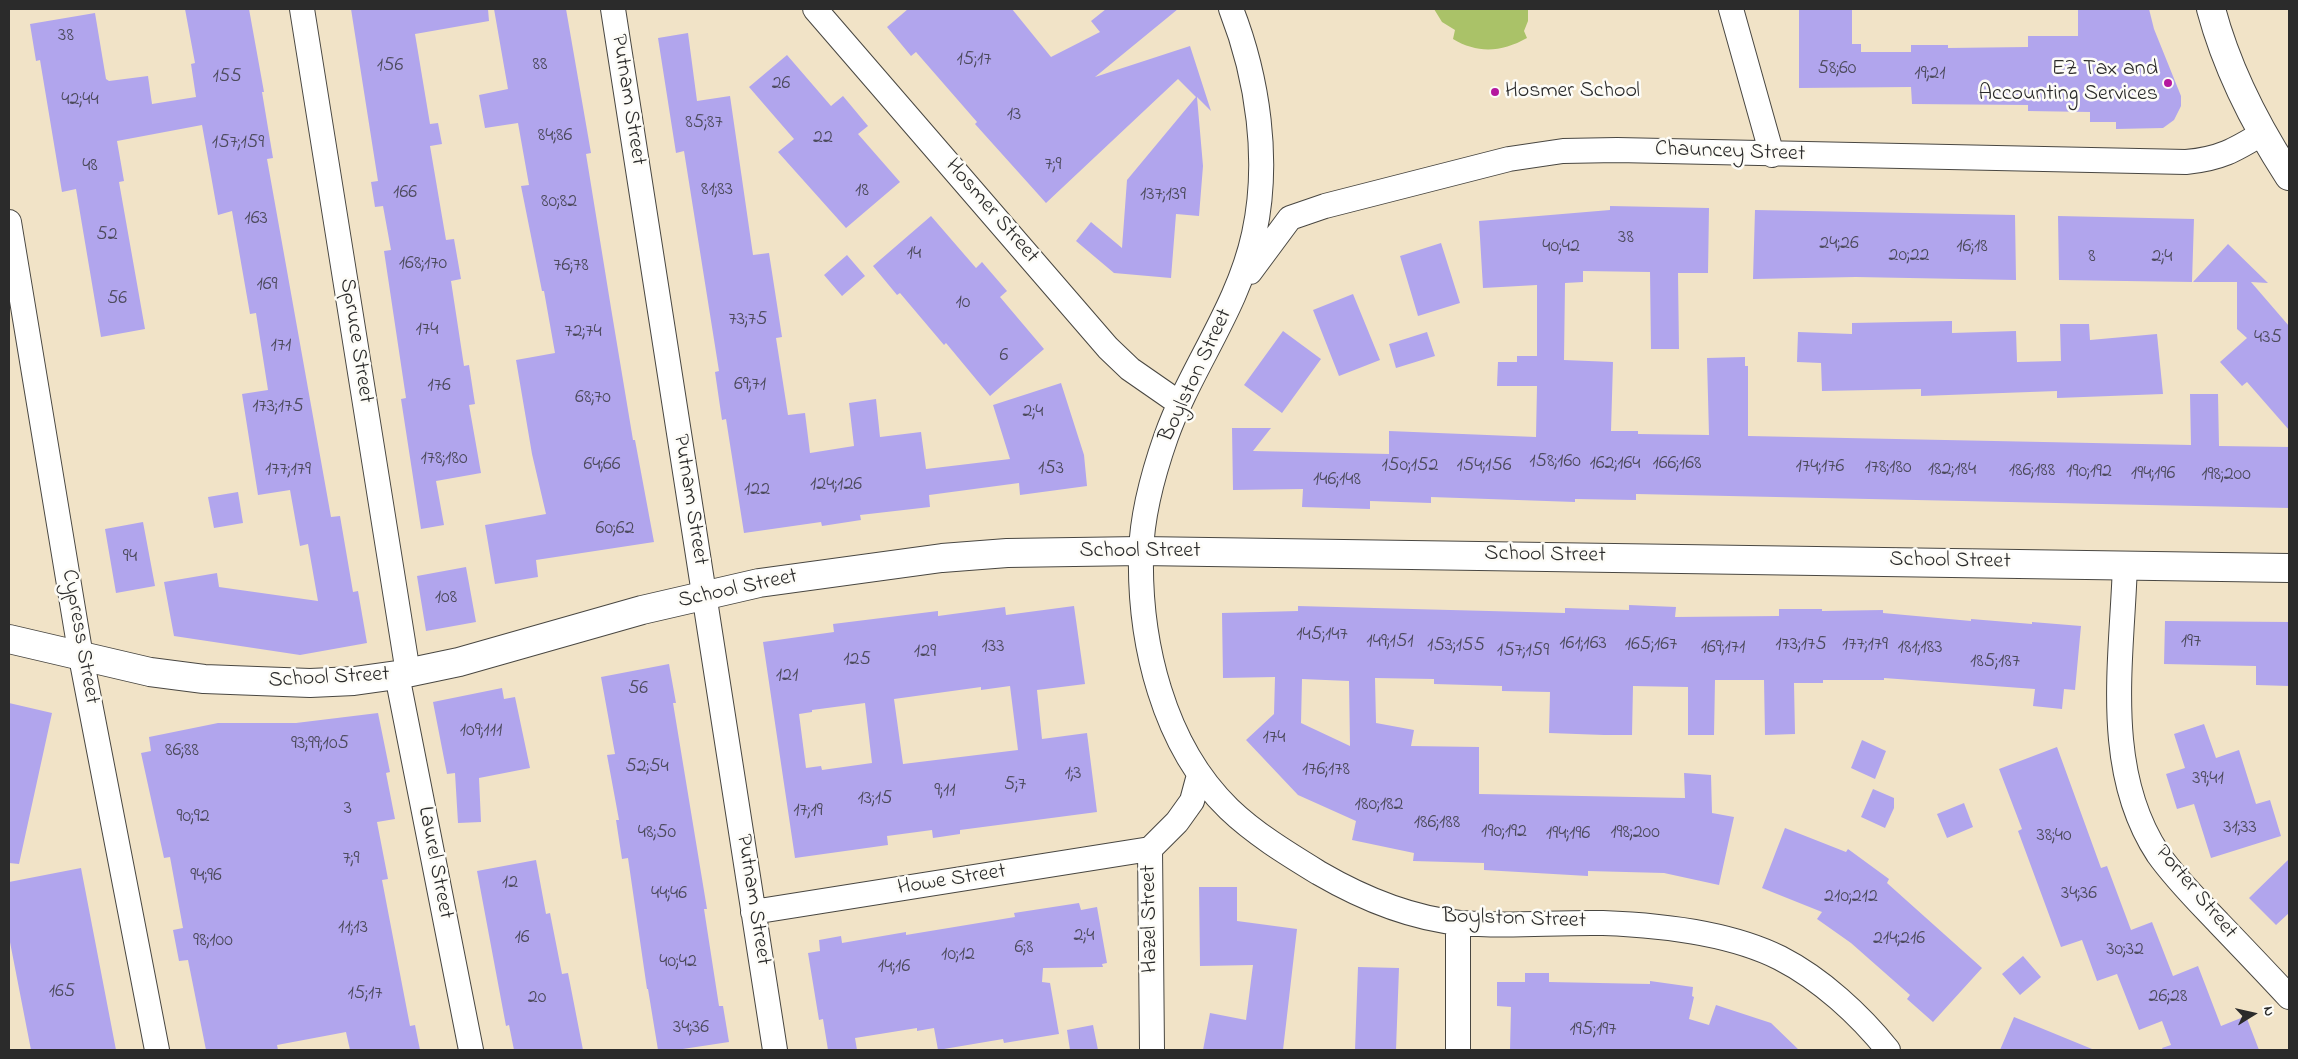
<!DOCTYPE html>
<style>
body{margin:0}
#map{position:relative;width:2298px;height:1059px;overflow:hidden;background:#f1e3c7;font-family:"Indie Flower",sans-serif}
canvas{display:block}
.frame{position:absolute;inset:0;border:10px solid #2b2b2b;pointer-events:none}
.north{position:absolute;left:2228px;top:989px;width:50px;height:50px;-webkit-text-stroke:4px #fdfcf7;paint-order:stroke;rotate:80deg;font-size:14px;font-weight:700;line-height:20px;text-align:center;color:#2b2b2b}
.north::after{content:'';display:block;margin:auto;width:18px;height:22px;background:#2b2b2b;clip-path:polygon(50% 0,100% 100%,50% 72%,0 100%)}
</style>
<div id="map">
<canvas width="2298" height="1059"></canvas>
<div class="frame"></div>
<div class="north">N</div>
</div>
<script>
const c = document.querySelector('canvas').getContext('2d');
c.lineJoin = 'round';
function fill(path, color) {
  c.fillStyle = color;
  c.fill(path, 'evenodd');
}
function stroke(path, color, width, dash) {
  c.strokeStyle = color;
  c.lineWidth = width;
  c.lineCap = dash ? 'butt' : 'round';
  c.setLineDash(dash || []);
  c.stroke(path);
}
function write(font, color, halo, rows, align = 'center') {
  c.font = font + ' "Indie Flower",sans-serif';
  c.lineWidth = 5;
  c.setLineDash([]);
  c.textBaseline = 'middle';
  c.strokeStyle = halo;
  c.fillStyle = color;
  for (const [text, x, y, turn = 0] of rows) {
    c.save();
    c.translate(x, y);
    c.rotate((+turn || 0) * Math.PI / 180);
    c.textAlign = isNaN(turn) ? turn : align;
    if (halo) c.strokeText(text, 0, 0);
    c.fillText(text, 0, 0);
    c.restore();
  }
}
const green = new Path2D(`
 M1434,9H1528V21L1524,31L1527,38C1502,52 1478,54 1453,39L1455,30L1442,22Z`);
const building = new Path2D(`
 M185,9H249L264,92H262L273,158L267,159L331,517L340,516L353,592L358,591L367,643L300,655L174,636L164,582L217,573L219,587L318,601L308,544L300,546L290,490L258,495L242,394L268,390L256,313L250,314L232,211L218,215L202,125L117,141L124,181L119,182L145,329L101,337L76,189L62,192L40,60L36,61L30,24L95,13L106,79L109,81L148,76L152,104L196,97L191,64L195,63Z
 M351,9H488L489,21L415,34L430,124L438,123L442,144L430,146L446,240L454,239L461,279L451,281L464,366L469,365L475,404L469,405L481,473L436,481L444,525L421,529L401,399L406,398L384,251L391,250L383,206L375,207L371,182L378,181Z
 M494,9H566L591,153L586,154L611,308L633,440H635L654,542L536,560L538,577L495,584L485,525L546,514L532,454L516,360L555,353L544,291H542L521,186L529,185L518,123L485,128L479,95L508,89Z
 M908,9H1012L1051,57L1100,32L1091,21L1106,9H1178L1095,77L1190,46L1211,111L1197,97L1203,166L1199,216L1176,214L1171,278L1114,273L1076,241L1091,222L1122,248L1127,180L1196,97L1178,79L1046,203L975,124L977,122L916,52L911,56L887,27Z
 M1799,9H1852V44H1861V52H1911V45H1948V48L2028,47V36H2078V9H2149L2154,29L2181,96V106L2174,120L2163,128L2116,129V122H2090V112L2028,111V105L1912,104L1911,87L1799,88Z
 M688,33L697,101L730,96L753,255L769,253L782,337L776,338L788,415L805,413L810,453L854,446L849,403L876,399L880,437L921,432L926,469L1010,459L993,405L1061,383L1084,455L1087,486L1020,495L1019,483L929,495L930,507L860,515L861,520L822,526L821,522L744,533L726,419L722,420L715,372L719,371L684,151L676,153L658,38Z
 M787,55L831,106L843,96L868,126L858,134L900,182L846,228L778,152L794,139L749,87Z
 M1610,206L1709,208L1708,273H1678L1679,349H1651L1650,272L1583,271V282L1565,283L1564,360L1613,362L1611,431H1638V434L1709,435L1707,358L1745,357V366H1748V436L2191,445L2190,394H2218L2219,446L2289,447V508L1636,494V500L1575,499V502L1431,497V503L1370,501V509L1302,507L1303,489L1233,490L1232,428H1271L1253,451L1389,454V431L1536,437L1537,386H1497L1498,362H1517V356H1537V285L1483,288L1479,221L1610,210Z
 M1755,210L2015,215L2016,280L1856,277L1753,279Z
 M931,216L976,268L982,262L1007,291L1000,297L1044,349L990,396L946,343L944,345L900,293L897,295L873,266Z
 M2058,216L2194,219L2192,282L2059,280Z
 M1441,243L1460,303L1418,316L1400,256Z
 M2228,244L2268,283L2251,282L2289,326V430L2247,382L2242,386L2220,362L2247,338L2237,329V282H2193Z
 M847,255L865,276L842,296L824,275Z
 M1353,294L1380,360L1339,376L1313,310Z
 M1952,321V333L2016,331L2017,362L2061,361L2060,324H2089L2090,340L2157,334L2163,394L2057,398V391L1921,396V389L1822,391L1821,363L1797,362L1798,332L1852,334V323Z
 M1283,331L1321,359L1282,413L1244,385Z
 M1427,332L1435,356L1396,368L1389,344Z
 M238,492L243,523L214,528L208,497Z
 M143,522L155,586L116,593L105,529Z
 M466,567L476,622L426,631L417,576Z
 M1629,605L1676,607L1675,617L1779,616V609H1822V611L1883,610V613L1971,621V619L2032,624V622L2081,626L2075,690L2064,689L2062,709L2033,706L2035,689L1884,678V680H1823V683H1794L1795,734L1765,735L1764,680H1715L1714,735H1688V687L1633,686L1632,735H1604L1549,733L1550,692L1502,691V686L1434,684V679L1375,678L1376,723L1414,730L1411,746L1479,747V794L1685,798L1684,773L1711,775L1712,813L1734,817L1719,885L1664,873L1588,871V876L1484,870V863L1413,861L1414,853L1352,840L1356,821L1298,795L1246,740L1274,714L1275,677L1223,678L1222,613L1298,611V606L1565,613V608L1629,610ZM1302,679L1349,681L1350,746L1301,723Z
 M1074,606L1085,684L1037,690L1042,739L1087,733L1097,812L960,830V834L933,838L932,830L887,836L888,845L795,858L763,642L834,632L833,624L938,611V616L1005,607L1006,615ZM1010,686L1018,750L903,764L894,699L981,687V690ZM865,703L872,763L822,770L821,766L806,768L799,714L812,712V710Z
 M2165,621L2289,622V686L2256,685V666L2164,664Z
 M669,664L676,703H673L707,909H704L719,1006H723L729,1042L676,1050H658L648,989H647L628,858L622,859L616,820H619L607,755L615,754L601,677Z
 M502,688L504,699L515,697L530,768L479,778L481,822L458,823L455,773L447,774L433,702Z
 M9,703L52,713L19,864L9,863Z
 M378,713L390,772L386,773L395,819L377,822L388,879L382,880L410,1026L415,1025L420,1050H350L346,1032L277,1045L278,1050H206L188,960L179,961L173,930L183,928L170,857L164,858L141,753L151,751L149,737L218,723H296Z
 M2204,724L2216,758L2239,750L2256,804L2270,800L2281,836L2211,858L2194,804L2177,809L2166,774L2185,768L2174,734Z
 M1862,740L1886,751L1875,779L1851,768Z
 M2057,747L2101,868L2107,866L2131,930L2152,922L2173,976L2198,966L2221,1026L2246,1016L2259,1050H2163L2162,1048L2171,1045L2162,1021L2139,1030L2117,974L2097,981L2082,940L2061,947L2018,831L2022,829L1999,769Z
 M1873,789L1894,798V808L1885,828L1861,817Z
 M1964,803L1973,827L1947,838L1937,814Z
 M1785,828L1846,852L1848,849L1889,879L1887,883L1982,968L1933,1022L1907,999L1910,995L1851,943L1817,919L1822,912L1762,888Z
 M2289,859V913L2276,925L2249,898Z
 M536,860L546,914L550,913L562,974L568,973L583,1050H514L509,1025L506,1026L477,871Z
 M81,868L116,1050H31L9,937V882Z
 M1199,887H1237V921L1297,929L1283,1050H1203L1210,1013L1246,1020L1253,965L1200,966Z
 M1079,903L1081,910L1097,907L1107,963L1102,964L1103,967L1043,968L1042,982L1050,983L1059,1034L1004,1043L1003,1039L938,1050L934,1028L917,1031V1028L855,1038L857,1050H828L823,1019L819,1020L808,953L820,951L819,940L841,936L842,943L906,932V935L1015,917L1014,913Z
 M2023,956L2041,977L2020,995L2002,974Z
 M1358,967L1399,968L1396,1050H1355Z
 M1525,973H1549V982L1650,984V981L1693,987L1692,996L1694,997L1689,1019L1709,1025L1716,1005L1771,1023L1799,1050H1510L1511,1007L1497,1006V982H1525Z
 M2014,1017L2092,1049V1050H2000Z
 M1093,1025L1098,1050H1070L1067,1030Z`);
const street = new Path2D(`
 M302,9L408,673
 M613,9L775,1050
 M815,9L1108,348L1130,369L1179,403
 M1231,9C1258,78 1270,161 1254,234C1238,308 1191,367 1166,437C1153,474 1142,514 1141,553C1139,642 1163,745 1229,809C1255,834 1288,854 1319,873C1362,898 1410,918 1460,923C1507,927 1555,922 1603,923C1658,925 1730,933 1780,958C1821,979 1860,1015 1888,1050
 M1731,9L1772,155
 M9,222L81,657L157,1050
 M1250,272L1290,218L1325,206L1509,159L1563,151L1617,150L2186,162C2220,159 2235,150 2263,133
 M2125,564C2122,660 2102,769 2158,854C2175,878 2196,899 2216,920C2240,945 2265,971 2289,997
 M397,675L471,1050
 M753,912L1150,849
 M1152,1050L1150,849L1177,822L1192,801L1199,775
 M1458,1050V923`);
const secondary = new Path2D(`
 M9,639L150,672L204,679L310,683L354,681L397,675L459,662L642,610L759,583L942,558L1007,553L1141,551L2289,568`);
const primary = new Path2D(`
 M2211,9C2227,69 2255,124 2289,176`);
const markers = [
 [2168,83,5,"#b5179e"],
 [1495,92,5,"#b5179e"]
];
const numberNames = [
 ["38",66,37],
 ["15;17",974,61],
 ["88",540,66],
 ["156",390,67],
 ["58;60",1837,70],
 ["19;21",1930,75],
 ["155",227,78],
 ["26",781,85],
 ["42;44",80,101],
 ["13",1014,116],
 ["85;87",704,124],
 ["84;86",555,137],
 ["22",823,139],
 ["157;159",238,144],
 ["7;9",1053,166],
 ["48",90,167],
 ["81;83",717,191],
 ["18",862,192],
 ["166",405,194],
 ["137;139",1163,196],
 ["80;82",559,203],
 ["163",256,220],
 ["52",107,236],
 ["38",1626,239],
 ["24;26",1839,245],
 ["40;42",1561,248],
 ["16;18",1972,248],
 ["14",914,255],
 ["20;22",1909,257],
 ["8",2092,258],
 ["2;4",2162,258],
 ["168;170",423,265],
 ["76;78",571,267],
 ["169",267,286],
 ["56",117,300],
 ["10",963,304],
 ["73;75",748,321],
 ["174",427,331],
 ["72;74",583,333],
 ["435",2268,339],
 ["171",281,347],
 ["6",1004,357],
 ["69;71",750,386],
 ["176",439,387],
 ["68;70",593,399],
 ["173;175",278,408],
 ["2;4",1033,413],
 ["178;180",444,460],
 ["158;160",1555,463],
 ["162;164",1615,465],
 ["166;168",1677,465],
 ["64;66",602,466],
 ["150;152",1410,467],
 ["154;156",1484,467],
 ["174;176",1820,468],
 ["178;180",1888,469],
 ["153",1051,470],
 ["177;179",288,471],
 ["182;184",1952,471],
 ["186;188",2032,472],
 ["190;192",2089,473],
 ["194;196",2153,475],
 ["198;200",2226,476],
 ["146;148",1337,481],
 ["124;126",836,486],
 ["122",757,491],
 ["60;62",615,530],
 ["94",130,558],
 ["108",446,599],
 ["145;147",1322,636],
 ["149;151",1390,643],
 ["197",2191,643],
 ["161;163",1583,645],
 ["165;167",1651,646],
 ["173;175",1801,646],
 ["177;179",1865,646],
 ["153;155",1456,647],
 ["133",993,648],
 ["169;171",1723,649],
 ["181;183",1920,649],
 ["157;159",1523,652],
 ["129",925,653],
 ["125",857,661],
 ["185;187",1995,663],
 ["121",787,677],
 ["56",638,690],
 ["109;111",481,732],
 ["174",1274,739],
 ["93;99;105",320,745],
 ["86;88",182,752],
 ["52;54",647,768],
 ["176;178",1326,771],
 ["1;3",1073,775],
 ["39;41",2208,780],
 ["5;7",1015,786],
 ["9;11",945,792],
 ["13;15",875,800],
 ["180;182",1379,806],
 ["3",348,810],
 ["17;19",808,812],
 ["90;92",193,818],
 ["186;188",1437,824],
 ["31;33",2240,829],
 ["190;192",1504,833],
 ["48;50",657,834],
 ["198;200",1635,834],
 ["194;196",1568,835],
 ["38;40",2054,837],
 ["7;9",351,860],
 ["94;96",206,877],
 ["12",510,884],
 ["44;46",669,895],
 ["34;36",2079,895],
 ["210;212",1851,898],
 ["11;13",353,929],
 ["2;4",1084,937],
 ["16",522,939],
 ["214;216",1899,940],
 ["98;100",213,942],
 ["6;8",1024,949],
 ["30;32",2125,951],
 ["10;12",958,956],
 ["40;42",678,963],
 ["14;16",894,968],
 ["165",62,993],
 ["15;17",365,995],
 ["26;28",2168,998],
 ["20",537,999],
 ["34;36",691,1029],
 ["195;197",1593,1031]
];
const poiNames = [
 ["EZ Tax and",2158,70],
 ["Accounting Services",2158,95],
 ["Hosmer School",1505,92,"left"]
];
const streetNames = [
 ["Putnam Street",627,100,81],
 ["Chauncey Street",1730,153,2],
 ["Hosmer Street",991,212,49],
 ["Spruce Street",355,341,81],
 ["Boylston Street",1197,376,-65],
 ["Putnam Street",689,500,81],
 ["School Street",1140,552],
 ["School Street",1545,556,1],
 ["School Street",1950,562,1],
 ["School Street",738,590,-12],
 ["Cypress Street",79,637,80],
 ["School Street",329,679,-3],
 ["Laurel Street",434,863,79],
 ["Howe Street",952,881,-9],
 ["Porter Street",2195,893,50],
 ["Putnam Street",752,900,81],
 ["Hazel Street",1151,919,-91],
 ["Boylston Street",1514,920,2]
];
fill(green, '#aac268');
fill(building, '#b1a5ed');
stroke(street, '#494742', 26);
stroke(secondary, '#494742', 30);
stroke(primary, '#494742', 30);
stroke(street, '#fff', 24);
stroke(secondary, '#fff', 28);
stroke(primary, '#fff', 28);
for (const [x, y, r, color] of markers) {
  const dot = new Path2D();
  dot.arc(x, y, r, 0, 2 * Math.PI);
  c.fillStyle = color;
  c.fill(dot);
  stroke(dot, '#fdfcf7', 2);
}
write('20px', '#4c4a5c', null, numberNames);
write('22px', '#2b2b2b', '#fdfcf7', poiNames, 'right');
write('22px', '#2b2b2b', '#fdfcf7', streetNames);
</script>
